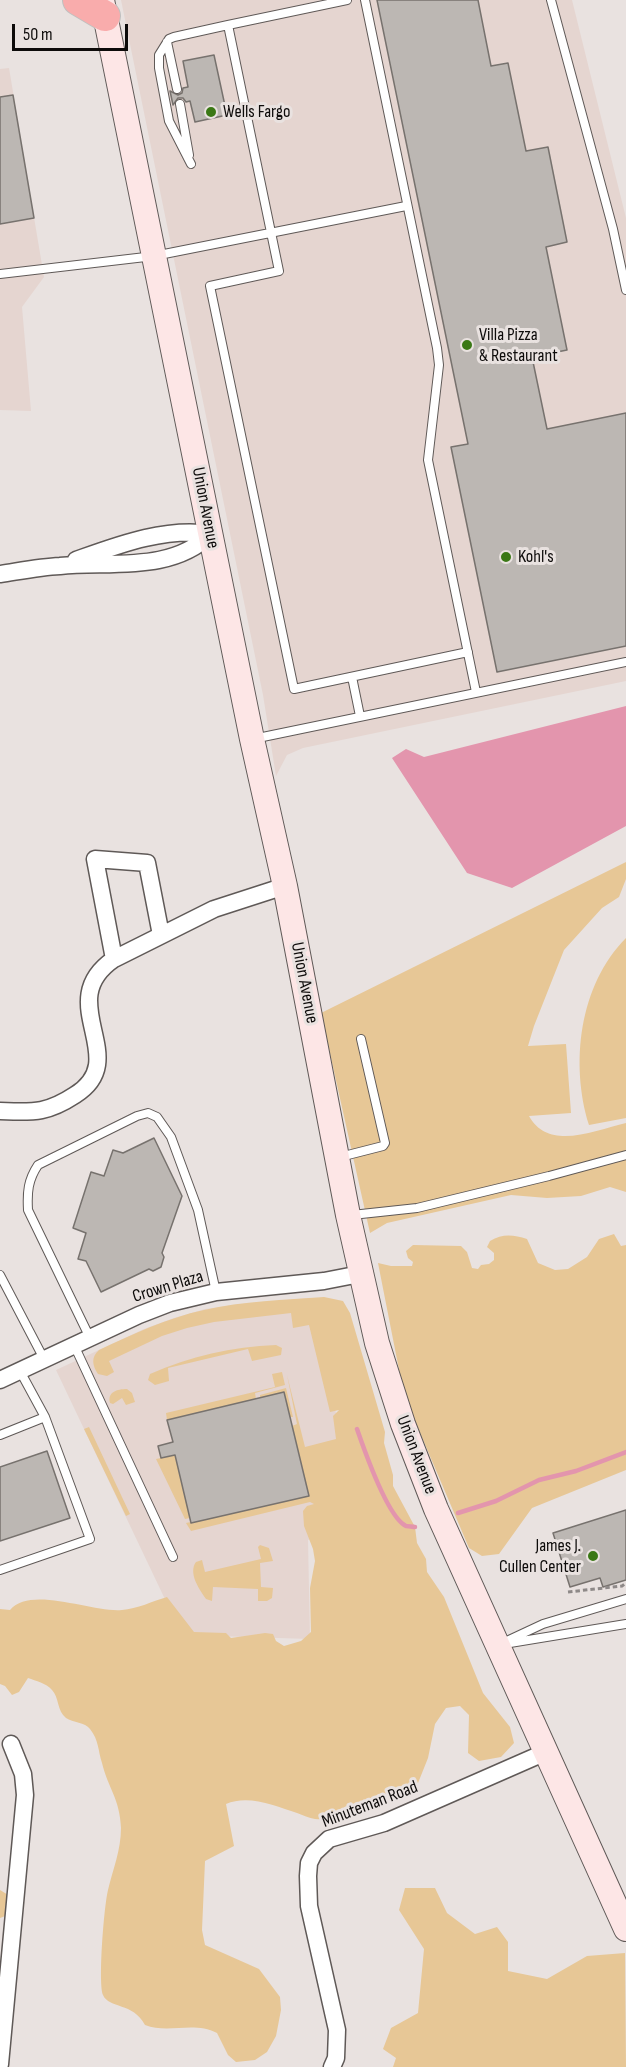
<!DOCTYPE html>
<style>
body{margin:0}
#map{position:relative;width:626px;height:2067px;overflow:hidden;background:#e9e2e0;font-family:"Sofia Sans Condensed",sans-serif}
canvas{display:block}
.scale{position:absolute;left:12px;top:24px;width:116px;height:27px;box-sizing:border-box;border:3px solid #0d0b0a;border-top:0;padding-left:8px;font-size:18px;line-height:21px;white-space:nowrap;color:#0d0b0a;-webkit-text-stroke:4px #e9e2e0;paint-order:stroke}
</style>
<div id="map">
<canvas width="626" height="2067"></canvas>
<div class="scale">50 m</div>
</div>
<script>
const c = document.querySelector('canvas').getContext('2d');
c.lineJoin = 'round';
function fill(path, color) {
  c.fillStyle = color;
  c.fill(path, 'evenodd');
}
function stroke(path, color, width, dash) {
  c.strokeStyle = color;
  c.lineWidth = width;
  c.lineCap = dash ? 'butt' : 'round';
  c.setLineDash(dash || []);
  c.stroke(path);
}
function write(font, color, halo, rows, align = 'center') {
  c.font = font + ' "Sofia Sans Condensed",sans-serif';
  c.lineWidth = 6;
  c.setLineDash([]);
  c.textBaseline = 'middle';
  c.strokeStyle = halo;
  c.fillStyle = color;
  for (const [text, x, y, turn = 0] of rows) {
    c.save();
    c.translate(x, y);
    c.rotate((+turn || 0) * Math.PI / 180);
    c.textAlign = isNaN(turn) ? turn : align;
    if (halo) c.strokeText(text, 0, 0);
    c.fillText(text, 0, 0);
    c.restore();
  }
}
const built = new Path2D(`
 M121,0H572L626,218V681L303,748L287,755L276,776L263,695Z
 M9,68L44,277L22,307L31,411L0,410V69Z
 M309,1298L343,1443L324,1535L308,1540L310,1639L182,1635L56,1370L144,1329L174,1318L205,1309L241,1304Z`);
const green = new Path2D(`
 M626,862V879L619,897L602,908L564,950L534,1026L528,1046L566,1044L571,1113L529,1116C549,1152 595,1130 626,1123V1192L610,1187L581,1196L547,1198L511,1195L387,1223L370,1233L321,1013Z
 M626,938V1118L589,1125C570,1064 579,985 626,938Z
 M614,1234L621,1246L626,1245V1470L532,1508L499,1554L482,1556L469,1548L404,1395L378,1263L391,1266H412L413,1262L408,1258L406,1251L413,1245L461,1246L467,1252L472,1268L478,1269L481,1265L489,1264L494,1260V1253L487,1247L490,1241C503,1233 514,1235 527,1239L538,1263L555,1270L568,1269L587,1257L599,1239Z
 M324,1297L343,1301L350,1313L385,1432L384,1443L393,1475V1486L415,1527L417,1543L426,1559L427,1572L444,1597L483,1693L510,1727L514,1743L501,1757L479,1761L468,1753L469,1715L460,1706L446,1708L435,1724L428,1758L418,1783C390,1796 347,1822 315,1819C309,1818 303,1815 297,1813C276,1806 248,1794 226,1804L234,1846L205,1861L202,1930L205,1945L259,1969L280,1997L281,2010L276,2036L267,2052L255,2060L236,2062L228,2055L217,2033C194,2021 168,2034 145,2025C133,2002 109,2009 103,1995C98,1982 104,1906 108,1890C113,1869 121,1850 121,1828C120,1799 108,1788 102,1763C98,1751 99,1740 90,1729C85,1722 73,1723 66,1718C57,1711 59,1697 52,1690C46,1683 36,1681 28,1678L19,1692L12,1695L5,1686L0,1684V1609L10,1610C31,1585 93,1613 122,1610C137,1609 153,1601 167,1597L194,1632L226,1633L231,1638L265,1633L273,1634L276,1641L284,1646L301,1641L311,1632L310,1588L315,1561L313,1549L304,1526L303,1511L307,1506L314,1504L310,1502L191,1531L186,1523L308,1496L292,1426L297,1424L287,1375L305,1447L336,1439L333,1416L339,1410L330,1412L309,1325L293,1328L291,1313L214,1322L187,1328L162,1336L109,1361L114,1372L107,1376L98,1374C92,1365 91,1357 99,1350C133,1334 167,1318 204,1310C243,1301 285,1300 324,1297Z
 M276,1345L282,1348L281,1355L252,1361L248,1349L168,1368L169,1381L155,1385L148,1380L150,1374C190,1356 232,1347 276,1345Z
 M282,1372L285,1385L255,1393L256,1399L167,1420L166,1413L275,1387L272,1374Z
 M286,1388L293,1417H290L284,1392L260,1398V1395Z
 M127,1389L132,1393L135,1402L126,1405L122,1398L113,1404L110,1403C107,1392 117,1389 127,1389Z
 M89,1427L130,1514L126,1516L84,1429Z
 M175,1455L190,1518L185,1519L156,1459Z
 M260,1545L269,1548L273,1561L260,1563L261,1587L273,1588L272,1598L267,1601H258V1589L213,1587L212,1601L206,1599C199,1589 188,1573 196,1562L202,1560L205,1572L261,1559L258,1547Z
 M405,1888H435L447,1913L475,1934L497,1927L508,1942V1971L547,1979L587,1956L625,1953L626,2067H393L396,2058L383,2049L391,2028L418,2013L424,1949L399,1910Z
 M0,1890L10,1896L8,1915L0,1918Z`);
const water = new Path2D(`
 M626,706V826L512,888L467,873L392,758L406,749L424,757Z`);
const stream = new Path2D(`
 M357,1429C364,1449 387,1517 406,1526C407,1526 414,1527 415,1527
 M458,1513L496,1501L539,1480L576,1471L626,1452`);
const building = new Path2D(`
 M377,0H478L491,66L508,63L526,151L548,147L567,242L546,247L567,350L532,357L547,429L626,413V646L497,672L451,447L468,444Z
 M214,55L227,115L195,122L190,101L186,102L183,98H178L173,105L170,91L178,95L182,93L183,88L188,87L183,61Z
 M13,95L34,218L0,224V97Z
 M154,1138L182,1196L162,1253L164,1257L161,1267L153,1271L149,1269L101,1292L86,1261L78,1259L86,1233L73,1228L91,1172L104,1176L113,1150L123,1153Z
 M284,1392L309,1496L191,1523L175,1455L161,1458L158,1446L173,1442L167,1420Z
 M47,1451L70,1518L0,1541V1467Z
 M626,1510V1580L603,1587L600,1578L570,1587L553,1533Z`);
const path = new Path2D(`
 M568,1592L622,1586L626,1583`);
const lane = new Path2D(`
 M347,0L228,25L279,271L210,286L294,689L468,652
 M365,0L437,348L439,365L428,460L476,692
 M551,0L613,229L626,290
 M167,42L177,89
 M180,104L189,155
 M191,164L169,121L159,68V55L169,39L174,37L228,25
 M0,274L154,256L406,206
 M352,677L360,716
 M253,739L626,662
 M340,1157L383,1146L385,1143L361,1039
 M352,1215L417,1208L549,1176L626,1155
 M0,1275L44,1359
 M90,1338L28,1210C27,1192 28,1180 38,1165L137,1116L148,1113L157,1117L171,1137L198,1210L216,1292
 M74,1345L173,1557
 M0,1435L45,1417
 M0,1570L90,1539L45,1417L20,1371
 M510,1643L626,1624
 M498,1645L543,1624L626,1599`);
const street = new Path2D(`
 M76,560C118,545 165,527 211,534
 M0,574C20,571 40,567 60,566C111,561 171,573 211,534
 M114,959L95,859L147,863L161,935
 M0,1111C33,1112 46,1114 75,1095C134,1058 51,1002 114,959L214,909L285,886
 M0,1380L139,1315L170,1303L216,1292L324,1281L360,1274
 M0,2064L25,1795L23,1774L11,1744
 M332,2067L336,2058L337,2030L309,1906L308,1876L309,1863L314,1853L329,1839L384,1823L546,1752`);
const secondary = new Path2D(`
 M102,0L252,739L285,886L348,1215L377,1343L403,1424L436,1509L626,1929`);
const highway = new Path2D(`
 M78,0L105,16`);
const markers = [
 [211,112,6,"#3a7815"],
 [467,345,6,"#3a7815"],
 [506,557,6,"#3a7815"],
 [593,1556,6,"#3a7815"]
];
const poiNames = [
 ["Wells Fargo",223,112],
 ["Villa Pizza",479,335],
 ["& Restaurant",479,356],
 ["Kohl's",518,557],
 ["James J.",581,1546,"right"],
 ["Cullen Center",581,1567,"right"]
];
const streetNames = [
 ["Union Avenue",205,508,79],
 ["Union Avenue",304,983,79],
 ["Crown Plaza",168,1287,-17],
 ["Union Avenue",416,1455,69],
 ["Minuteman Road",370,1805,-21]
];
fill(built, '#e5d5d0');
fill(green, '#e7c796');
fill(water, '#e395ad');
stroke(stream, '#e395ad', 4.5);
fill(building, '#bcb7b3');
stroke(building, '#77726e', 1.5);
stroke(lane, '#5f5957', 10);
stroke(street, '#5f5957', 19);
stroke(secondary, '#5f5957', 26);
stroke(highway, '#c0c0bf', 32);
stroke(path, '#8e8988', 3, [4.5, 3]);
stroke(lane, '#fff', 8);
stroke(street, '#fff', 16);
stroke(secondary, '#fde6e6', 24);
stroke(highway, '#f9acac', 30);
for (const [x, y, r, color] of markers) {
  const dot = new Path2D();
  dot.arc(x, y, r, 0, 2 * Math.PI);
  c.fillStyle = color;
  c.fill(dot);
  stroke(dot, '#e9e2e0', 2);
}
write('18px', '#0d0b0a', '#e9e2e0', poiNames, 'left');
write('18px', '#0d0b0a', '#e9e2e0', streetNames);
</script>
